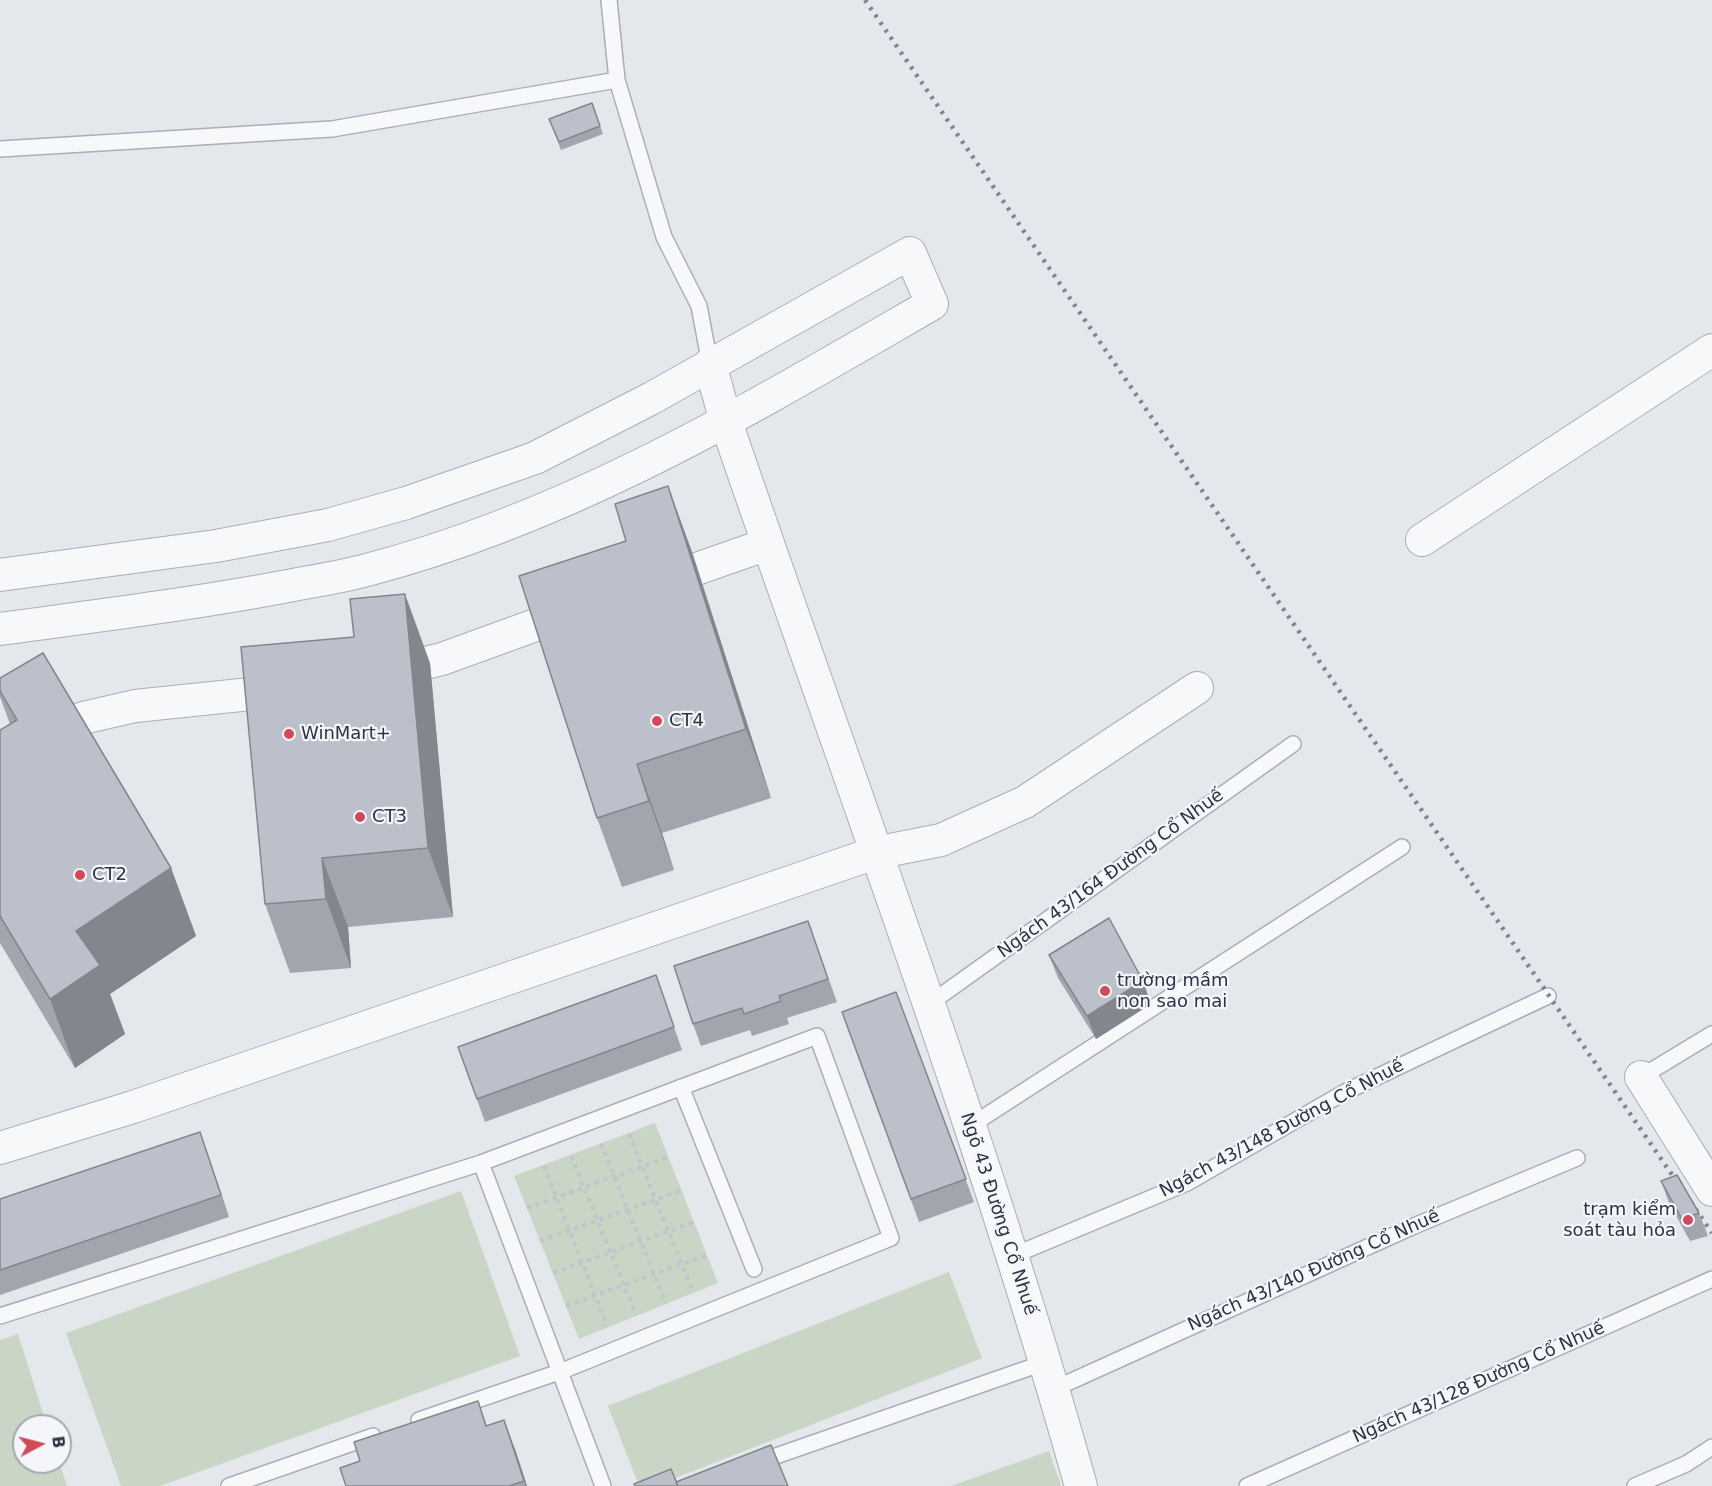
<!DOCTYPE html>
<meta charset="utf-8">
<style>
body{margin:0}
#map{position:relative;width:1712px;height:1486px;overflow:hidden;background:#e4e7ec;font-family:"DejaVu Sans",sans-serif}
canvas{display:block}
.north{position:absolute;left:12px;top:1414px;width:60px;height:60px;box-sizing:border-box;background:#f4f6f9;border:2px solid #a4a8b1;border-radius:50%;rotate:83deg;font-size:16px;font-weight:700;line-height:24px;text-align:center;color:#2b3445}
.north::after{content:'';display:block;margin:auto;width:21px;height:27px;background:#d1495b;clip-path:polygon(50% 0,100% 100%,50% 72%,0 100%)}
</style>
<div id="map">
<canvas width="1712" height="1486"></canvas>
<div class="north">B</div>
</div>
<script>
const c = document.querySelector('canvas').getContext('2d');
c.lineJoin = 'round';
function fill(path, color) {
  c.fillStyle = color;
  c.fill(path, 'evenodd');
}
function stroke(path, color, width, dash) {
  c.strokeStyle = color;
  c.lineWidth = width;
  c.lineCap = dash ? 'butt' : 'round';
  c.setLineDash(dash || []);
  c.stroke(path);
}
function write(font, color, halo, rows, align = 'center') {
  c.font = font + ' "DejaVu Sans",sans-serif';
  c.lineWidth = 4.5;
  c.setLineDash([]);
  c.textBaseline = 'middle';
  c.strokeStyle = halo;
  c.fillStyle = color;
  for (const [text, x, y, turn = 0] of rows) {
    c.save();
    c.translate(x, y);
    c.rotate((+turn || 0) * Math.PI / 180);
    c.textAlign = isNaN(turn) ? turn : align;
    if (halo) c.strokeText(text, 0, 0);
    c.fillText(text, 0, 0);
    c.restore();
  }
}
const green = new Path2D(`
 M655,1123L718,1283L579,1339L514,1176Z
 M461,1191L520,1356L160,1486H121L66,1333Z
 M949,1272L982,1358L655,1486H639L608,1406Z
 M18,1334L47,1426H24V1462H59L67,1486H0V1340Z
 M1049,1451L1061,1486H951Z`);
const path = new Path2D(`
 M629,1134L693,1292
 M601,1144L666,1303
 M571,1156L636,1315
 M544,1166L607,1326
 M527,1208L668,1157
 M540,1241L682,1190
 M553,1273L694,1222
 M566,1306L707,1255`);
const service = new Path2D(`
 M609,0L617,80L664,237L699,306L710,364
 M0,149L332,129L617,80
 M929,1004L1293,744
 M1641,1077L1712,1034
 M681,1087L754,1269
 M970,1126L1402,847
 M481,1163L603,1486
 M1012,1256L1187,1183L1345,1092L1548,996
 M0,1316L481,1163L817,1036L891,1238L562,1371L419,1420
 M1054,1389L1414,1226L1577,1158
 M773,1457L1046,1362
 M229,1486L373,1436
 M1247,1486L1712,1279
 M1635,1486L1686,1464L1712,1447`);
const minor = new Path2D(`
 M710,364L726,422C847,776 980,1126 1081,1486
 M1422,540L1712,350
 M0,575L216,546L328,525L406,503L535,458L652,398L910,253L932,304C750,409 573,516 367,570C341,577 314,581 288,586C193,604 96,616 0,629
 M659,582L768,544
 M388,672L442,659L574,611
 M0,763L83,718L135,706L289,690
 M1641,1077L1712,1190
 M0,1148L133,1107L875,853L941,840L1025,802L1197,688`);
const rail = new Path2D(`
 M865,0L1712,1233`);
const wall = new Path2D(`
 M592,103L603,134L561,150L549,119Z
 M668,486L693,555L771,798L662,833L674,870L622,887L597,818L626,541Z
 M430,663L453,917L348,927L351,968L290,973L265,904Z
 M0,678L171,868L196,936L110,994L125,1034L75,1068L0,943V730L10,724L0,697Z
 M808,921L837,1002L787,1018L789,1024L752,1036L750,1030L701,1046L693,1024Z
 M1049,955L1151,1004L1096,1039L1058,978Z
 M656,975L682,1050L485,1122L458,1047Z
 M896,992L974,1202L919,1222L842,1012Z
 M208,1155L229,1217L0,1295V1199Z
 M1661,1181L1699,1213L1708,1236L1690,1241L1669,1203Z
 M478,1401L487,1426L515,1449L527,1486H346Z`);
const shadedWall = new Path2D(`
 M668,486L693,555L771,798L746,729Z
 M405,594L430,663L453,917L428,848Z
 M637,764L662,833L674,870L649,801Z
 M322,858L348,927L351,968L326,899Z
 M171,868L196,936L110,994L125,1034L75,1068L50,999L76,931Z
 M1143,981L1151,1004L1096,1039L1087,1016Z
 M200,1132L208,1155L229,1217L221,1195Z
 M504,1420L515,1449L527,1486H526Z`);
const building = new Path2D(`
 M592,103L600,126L559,142L549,119Z
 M668,486L746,729L637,764L649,801L597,818L519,576L626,541L615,504Z
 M405,594L428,848L322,858L326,899L265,904L241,647L354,637L350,599Z
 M43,653L171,868L76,931L100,965L50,999L0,916V730L17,720L0,691V678Z
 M1109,918L1143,981L1087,1016L1049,955Z
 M808,921L828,979L779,996L781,1001L744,1014L742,1008L693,1024L674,966Z
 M656,975L674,1027L477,1099L458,1047Z
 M896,992L966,1179L911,1199L842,1012Z
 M200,1132L221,1195L0,1270V1199Z
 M1677,1175L1699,1213L1682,1219L1661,1181Z
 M478,1401L486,1426L504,1420L524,1481L509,1486H346L340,1468L360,1461L354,1442Z
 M771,1445L788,1486H678L676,1482Z
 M671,1469L678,1486H635L634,1484Z`);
const markers = [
 [657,721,6,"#d1495b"],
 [289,734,6,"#d1495b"],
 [360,817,6,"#d1495b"],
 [80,875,6,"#d1495b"],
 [1105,991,6,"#d1495b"],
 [1688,1220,6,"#d1495b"]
];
const poiNames = [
 ["CT4",669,721],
 ["WinMart+",301,734],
 ["CT3",372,817],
 ["CT2",92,875],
 ["trường mầm",1117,981],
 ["non sao mai",1117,1002],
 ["trạm kiểm",1676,1210,"right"],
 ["soát tàu hỏa",1676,1231,"right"]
];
const streetNames = [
 ["Ngách 43/164 Đường Cổ Nhuế",1111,874,-36],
 ["Ngách 43/148 Đường Cổ Nhuế",1282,1129,-28],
 ["Ngõ 43 Đường Cổ Nhuế",998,1214,72],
 ["Ngách 43/140 Đường Cổ Nhuế",1314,1271,-24],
 ["Ngách 43/128 Đường Cổ Nhuế",1479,1383,-24]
];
fill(green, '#c9d6c5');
stroke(service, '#a9aeb7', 18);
stroke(minor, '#a9aeb7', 34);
stroke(path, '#c2c5cb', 4, [4.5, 4.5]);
stroke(service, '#f7f8fa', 15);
stroke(minor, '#f7f8fa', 32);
stroke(rail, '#7d8696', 4.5, [3, 6]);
fill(wall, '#a1a5ae');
fill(shadedWall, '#83868d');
fill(building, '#bbc0ca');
stroke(building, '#83868d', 1.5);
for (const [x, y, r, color] of markers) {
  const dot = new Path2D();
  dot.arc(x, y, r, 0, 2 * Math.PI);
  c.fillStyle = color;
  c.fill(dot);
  stroke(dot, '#f4f6f9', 2);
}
write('18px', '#2b3445', '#f4f6f9', poiNames, 'left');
write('18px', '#2b3445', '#f4f6f9', streetNames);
</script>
